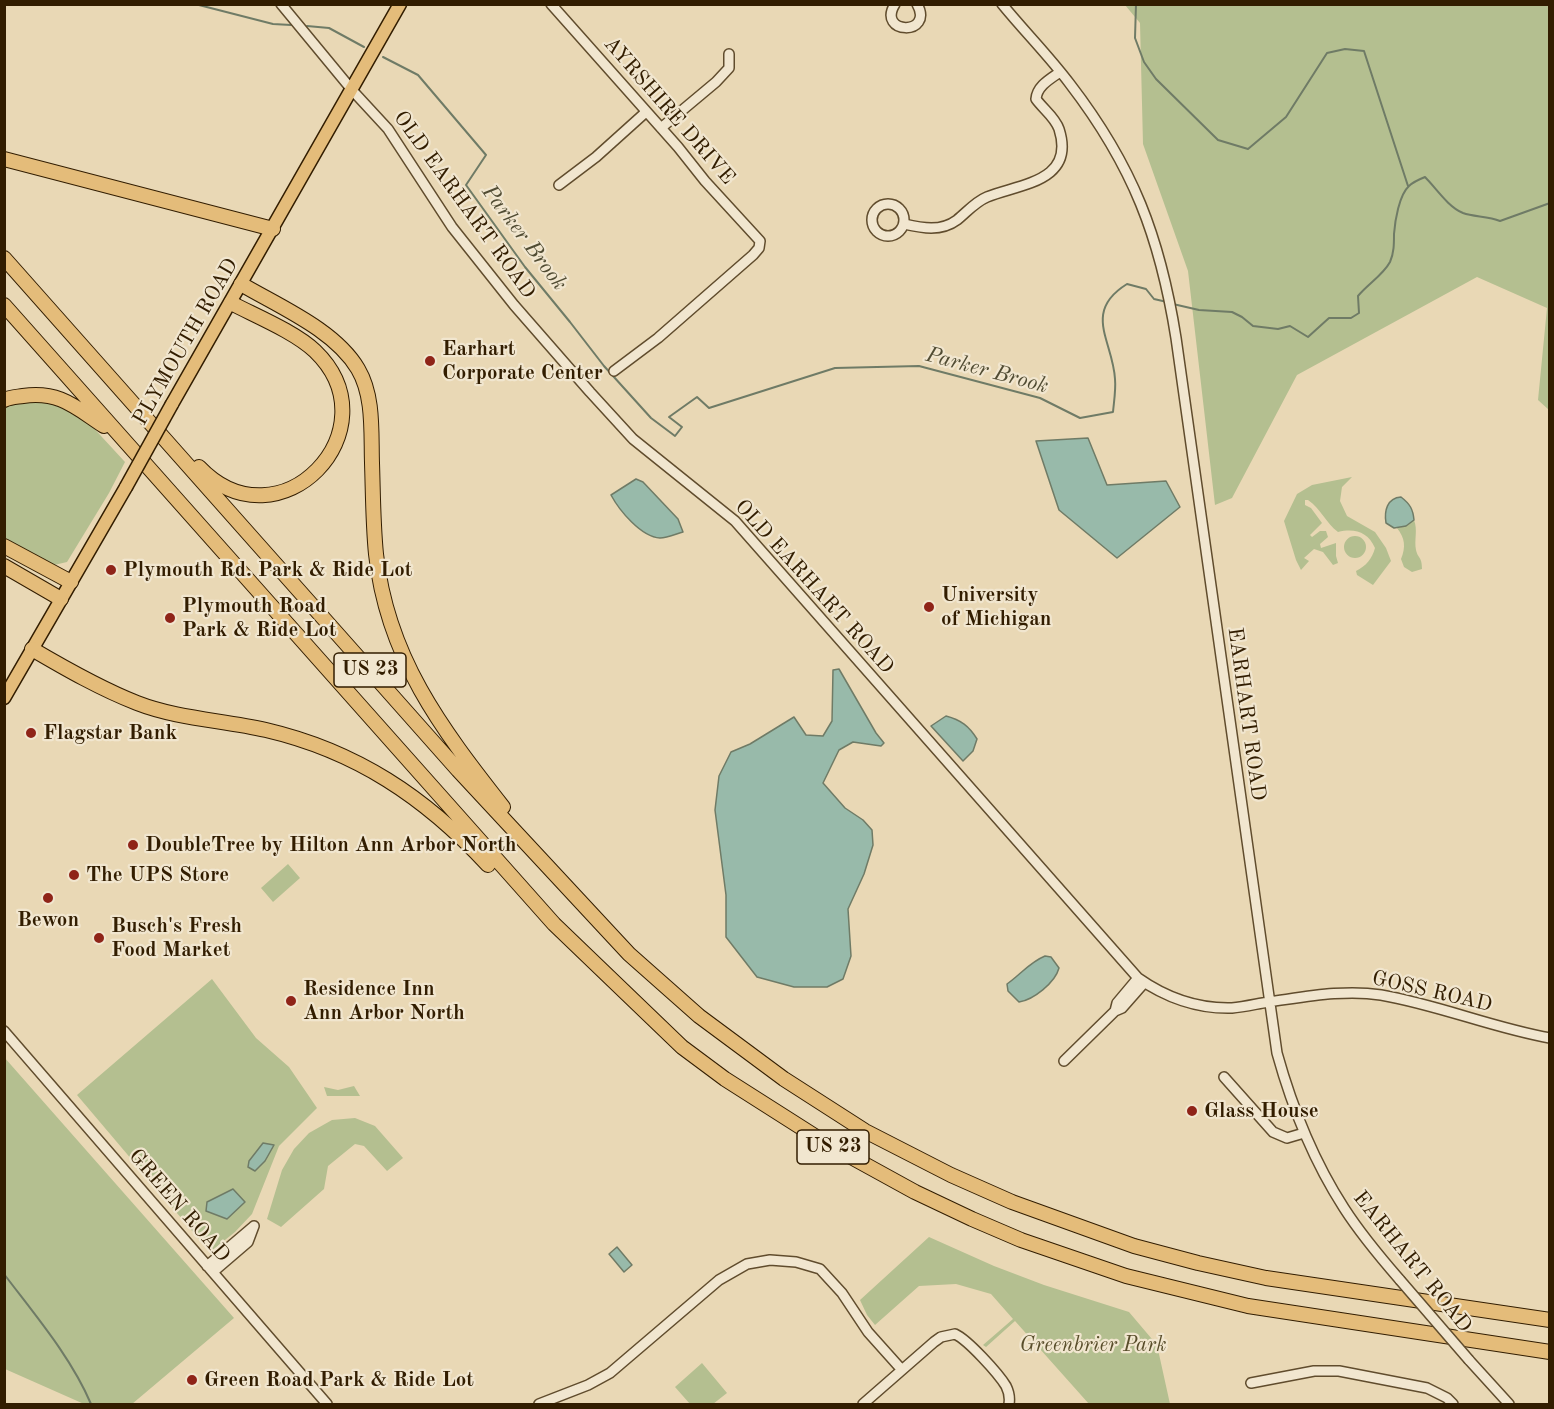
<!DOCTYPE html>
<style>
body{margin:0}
#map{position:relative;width:1554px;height:1409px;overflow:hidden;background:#e9d8b5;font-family:"Old Standard TT",serif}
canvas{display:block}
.frame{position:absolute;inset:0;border:6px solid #321d00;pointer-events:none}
</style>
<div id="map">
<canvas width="1554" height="1409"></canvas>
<div class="frame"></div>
</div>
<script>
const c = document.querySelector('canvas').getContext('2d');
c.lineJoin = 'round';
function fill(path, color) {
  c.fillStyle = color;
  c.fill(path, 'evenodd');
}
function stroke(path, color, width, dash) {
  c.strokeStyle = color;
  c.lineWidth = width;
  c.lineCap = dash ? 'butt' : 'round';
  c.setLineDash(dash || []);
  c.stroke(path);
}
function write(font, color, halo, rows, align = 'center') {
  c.font = font + ' "Old Standard TT",serif';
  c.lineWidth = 4.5;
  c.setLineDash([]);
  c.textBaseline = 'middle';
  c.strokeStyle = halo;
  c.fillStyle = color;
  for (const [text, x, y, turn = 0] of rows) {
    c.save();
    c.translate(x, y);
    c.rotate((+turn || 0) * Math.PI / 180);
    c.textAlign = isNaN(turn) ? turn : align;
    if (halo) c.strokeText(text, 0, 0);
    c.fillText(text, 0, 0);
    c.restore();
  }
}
const green = new Path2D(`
 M1125,5H1549V410L1538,400L1547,308L1477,277L1297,375L1232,498L1215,505L1188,271L1143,144L1140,23Z
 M49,399L78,411L125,462L109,493L67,562L54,565L46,562L5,538V407L9,404Z
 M1352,477L1342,487L1340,501L1347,516L1375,532L1386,548L1391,561L1373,585L1357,575L1356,571C1366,566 1372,559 1375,548C1368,532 1355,528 1338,532C1326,523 1321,509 1308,500H1305V505L1311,508L1322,523L1310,535L1312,537L1320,531H1326L1328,537L1320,544L1321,548L1336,543V556L1338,563L1333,565L1323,552L1314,549L1304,558L1309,561L1301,570L1296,560L1284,521L1297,494L1312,485Z
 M1414,520C1418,530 1414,540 1416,550C1418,559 1422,556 1422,569L1412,572L1404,567L1401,559C1406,547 1405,538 1397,528L1406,526Z
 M1344 547a11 11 0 1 1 22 0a11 11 0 1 1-22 0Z
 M288,864L300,878L273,902L261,888Z
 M212,979L256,1038L289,1067L317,1108L279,1146L252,1214L235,1232L210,1252L77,1095Z
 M4,1057L234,1318L132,1404H84L5,1369Z
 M354,1086L360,1096H327L324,1087L338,1090Z
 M355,1118L375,1126L403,1158L387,1171L364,1146L355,1144L328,1166L324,1189L281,1227L267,1219L282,1170L294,1149L309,1133L332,1120Z
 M929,1237L994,1266L1044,1285L1129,1312L1157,1345L1170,1404H1089L1015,1321L986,1347L983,1345L1013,1319L991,1294L956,1284L919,1286L875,1325L867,1315L860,1300Z
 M702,1363L727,1393L713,1404H690L675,1387Z`);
const water = new Path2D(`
 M1088,438L1107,485L1166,481L1180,507L1117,558L1059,510L1036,441Z
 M636,479L643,482L678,519L683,532C676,534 667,538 660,538C641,537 619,510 611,495Z
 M1401,497C1410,504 1413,509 1414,520L1406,526L1394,528L1386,523C1384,511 1387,498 1401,497Z
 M839,669L876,733L884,743L881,746L853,742L839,750L823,783L845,808L863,820L872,830L873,845L864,874L848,909L851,956L843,979L827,987H794L757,977L726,937V895L715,810L719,776L731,752L750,744L794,717L806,735L823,736L832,721L833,670Z
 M946,716C961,720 969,726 977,739L973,751L963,761L931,726Z
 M1045,956L1051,957L1059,968C1055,983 1033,1000 1019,1002L1008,991L1007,984C1021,974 1030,962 1045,956Z
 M263,1143L274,1145L265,1161L255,1171L248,1167L249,1161Z
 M233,1189L245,1202L227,1219L206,1211L207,1202Z
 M617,1247L632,1265L624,1272L609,1254Z`);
const stream = new Path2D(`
 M195,4L273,24L291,25
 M1136,4L1135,38L1144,62L1156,79L1218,140L1248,149L1286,117L1327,53L1345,49L1364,51L1408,186
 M307,26L329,28L364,47
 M383,57L418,75L486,155L466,185L525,267L570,322L604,366L651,418L675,436L682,427L669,417L697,397L709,408L835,368L919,366L1040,398L1080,418L1113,412C1114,401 1116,390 1115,379C1113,341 1082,312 1127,284L1146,289L1154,299L1167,302
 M1173,304L1199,310L1232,312L1242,317L1253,326L1278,329L1290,326L1308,337L1329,318H1351L1359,313L1358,296C1368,284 1383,275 1390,262C1394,253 1394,244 1394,234C1395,221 1399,195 1409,186C1413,182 1420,179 1425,177C1436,188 1448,207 1463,213C1474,217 1488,216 1500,221L1550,203
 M4,1274C35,1315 71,1357 91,1404`);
const minor = new Path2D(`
 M281,4L352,90L388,129L452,227L514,305L590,392L633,439L735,521L1138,978C1165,997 1198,1009 1232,1008C1244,1007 1256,1004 1268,1002C1305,997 1344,989 1381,995C1439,1005 1493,1028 1550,1038
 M551,4L678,147L705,181L760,241L759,248L753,255L658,338L614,371
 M895,4C876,35 935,36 917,4
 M1002,4C1024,31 1049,56 1070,84C1133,166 1160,237 1176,338L1277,1053C1292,1107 1313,1160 1344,1208C1360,1233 1380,1257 1400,1280
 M661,128L716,82L729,68V54
 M559,185L596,157L646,112
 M872 220a16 16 0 1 1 32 0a16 16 0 1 1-32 0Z
 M904,224C922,228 941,232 957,220C967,212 975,202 987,197C1019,184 1076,182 1059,129C1055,117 1043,109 1036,99C1037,86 1050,79 1060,72
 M1115,1011L1117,1003L1138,978
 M4,1031L327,1404
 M1064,1061L1115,1011L1122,1008L1144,983
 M1224,1077L1273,1132L1287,1138L1304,1133
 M207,1266L254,1226
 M213,1272L248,1242L254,1226
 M1469,1360L1509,1404
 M1251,1383L1314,1371H1339L1427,1388L1447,1398L1453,1404
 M539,1404L588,1385L610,1373L719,1280L747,1264L770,1260L796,1262L820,1269L842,1293L868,1332L902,1370
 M863,1404L934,1342L941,1337L955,1334C968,1340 998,1373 1006,1386C1009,1392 1010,1398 1009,1404`);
const major = new Path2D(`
 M172,404L400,4
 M4,698L126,487`);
const highway = new Path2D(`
 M4,159L273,229
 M4,258L458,770L629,954L699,1016L784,1079L865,1131L951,1175L1012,1202L1134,1246L1198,1263L1266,1278L1550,1320
 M241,284C280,307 335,330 358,369C374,396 371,432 372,463C373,493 373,524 376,554C387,657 441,728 503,807
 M4,305L554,924L682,1047L725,1079L824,1142L915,1192L972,1219L1021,1240L1126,1276L1248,1306L1550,1352
 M4,400C10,397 16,397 23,396C60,391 75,407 104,426
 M199,467C279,551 396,429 315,351C295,332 256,316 231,303
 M4,546L71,582
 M4,566L61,599
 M32,649C66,669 101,689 137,703C178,719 223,720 266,730C356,751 425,797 488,865`);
const minorBridge = new Path2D(`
 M1400,1280L1469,1360`);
const majorBridge = new Path2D(`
 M126,487L172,404`);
const markers = [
 [430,361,6,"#8f2418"],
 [111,570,6,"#8f2418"],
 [929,607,6,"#8f2418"],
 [170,618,6,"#8f2418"],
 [31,733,6,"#8f2418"],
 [133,845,6,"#8f2418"],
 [74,875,6,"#8f2418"],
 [48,898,6,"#8f2418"],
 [99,938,6,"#8f2418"],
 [291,1001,6,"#8f2418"],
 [1192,1111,6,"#8f2418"],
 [192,1380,6,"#8f2418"]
];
const shields = [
 [370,670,72],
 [833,1147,72]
];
const shieldNames = [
 ["US 23",370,670],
 ["US 23",833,1147]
];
const streetNames = [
 ["AYRSHIRE DRIVE",669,111,49],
 ["OLD EARHART ROAD",464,205,54],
 ["PLYMOUTH ROAD",186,342,-60],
 ["OLD EARHART ROAD",814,587,48],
 ["EARHART ROAD",1246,714,82],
 ["GOSS ROAD",1432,992,13],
 ["GREEN ROAD",179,1206,49],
 ["EARHART ROAD",1412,1262,51]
];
const poiNames = [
 ["Earhart",442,349],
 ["Corporate Center",442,373],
 ["Plymouth Rd. Park & Ride Lot",123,570],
 ["University",941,595],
 ["of Michigan",941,619],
 ["Plymouth Road",182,606],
 ["Park & Ride Lot",182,630],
 ["Flagstar Bank",43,733],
 ["DoubleTree by Hilton Ann Arbor North",145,845],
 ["The UPS Store",86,875],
 ["Bewon",48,920,"center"],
 ["Busch's Fresh",111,926],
 ["Food Market",111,950],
 ["Residence Inn",303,989],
 ["Ann Arbor North",303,1013],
 ["Glass House",1204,1111],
 ["Green Road Park & Ride Lot",204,1380]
];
const parkNames = [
 ["Greenbrier Park",1093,1345]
];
const waterNames = [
 ["Parker Brook",524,238,53],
 ["Parker Brook",987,371,15]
];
fill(green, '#b4bf90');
fill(water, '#98baaa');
stroke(water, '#6f7b66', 1.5);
stroke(stream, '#6f7b66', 2);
stroke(minor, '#604c2d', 12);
stroke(major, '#321d00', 15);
stroke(highway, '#321d00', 16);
stroke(minor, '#f1e6cf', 9);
stroke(major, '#e4bc7a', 12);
stroke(highway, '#e4bc7a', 14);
stroke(minorBridge, '#604c2d', 12, []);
stroke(majorBridge, '#321d00', 15, []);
stroke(minorBridge, '#f1e6cf', 9);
stroke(majorBridge, '#e4bc7a', 12);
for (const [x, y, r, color] of markers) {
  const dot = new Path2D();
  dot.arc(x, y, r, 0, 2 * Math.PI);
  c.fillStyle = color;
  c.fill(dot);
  stroke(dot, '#f1e6cf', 2);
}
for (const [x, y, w] of shields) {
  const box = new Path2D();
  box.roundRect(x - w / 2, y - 17, w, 34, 4.5);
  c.fillStyle = '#f1e6cf';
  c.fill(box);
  stroke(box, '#321d00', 1.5);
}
write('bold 20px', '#321d00', null, shieldNames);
write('21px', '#321d00', '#f1e6cf', streetNames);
write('bold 21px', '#321d00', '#f1e6cf', poiNames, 'left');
write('italic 21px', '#594e2b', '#f1e6cf', parkNames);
write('italic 22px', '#514c33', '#f1e6cf', waterNames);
</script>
